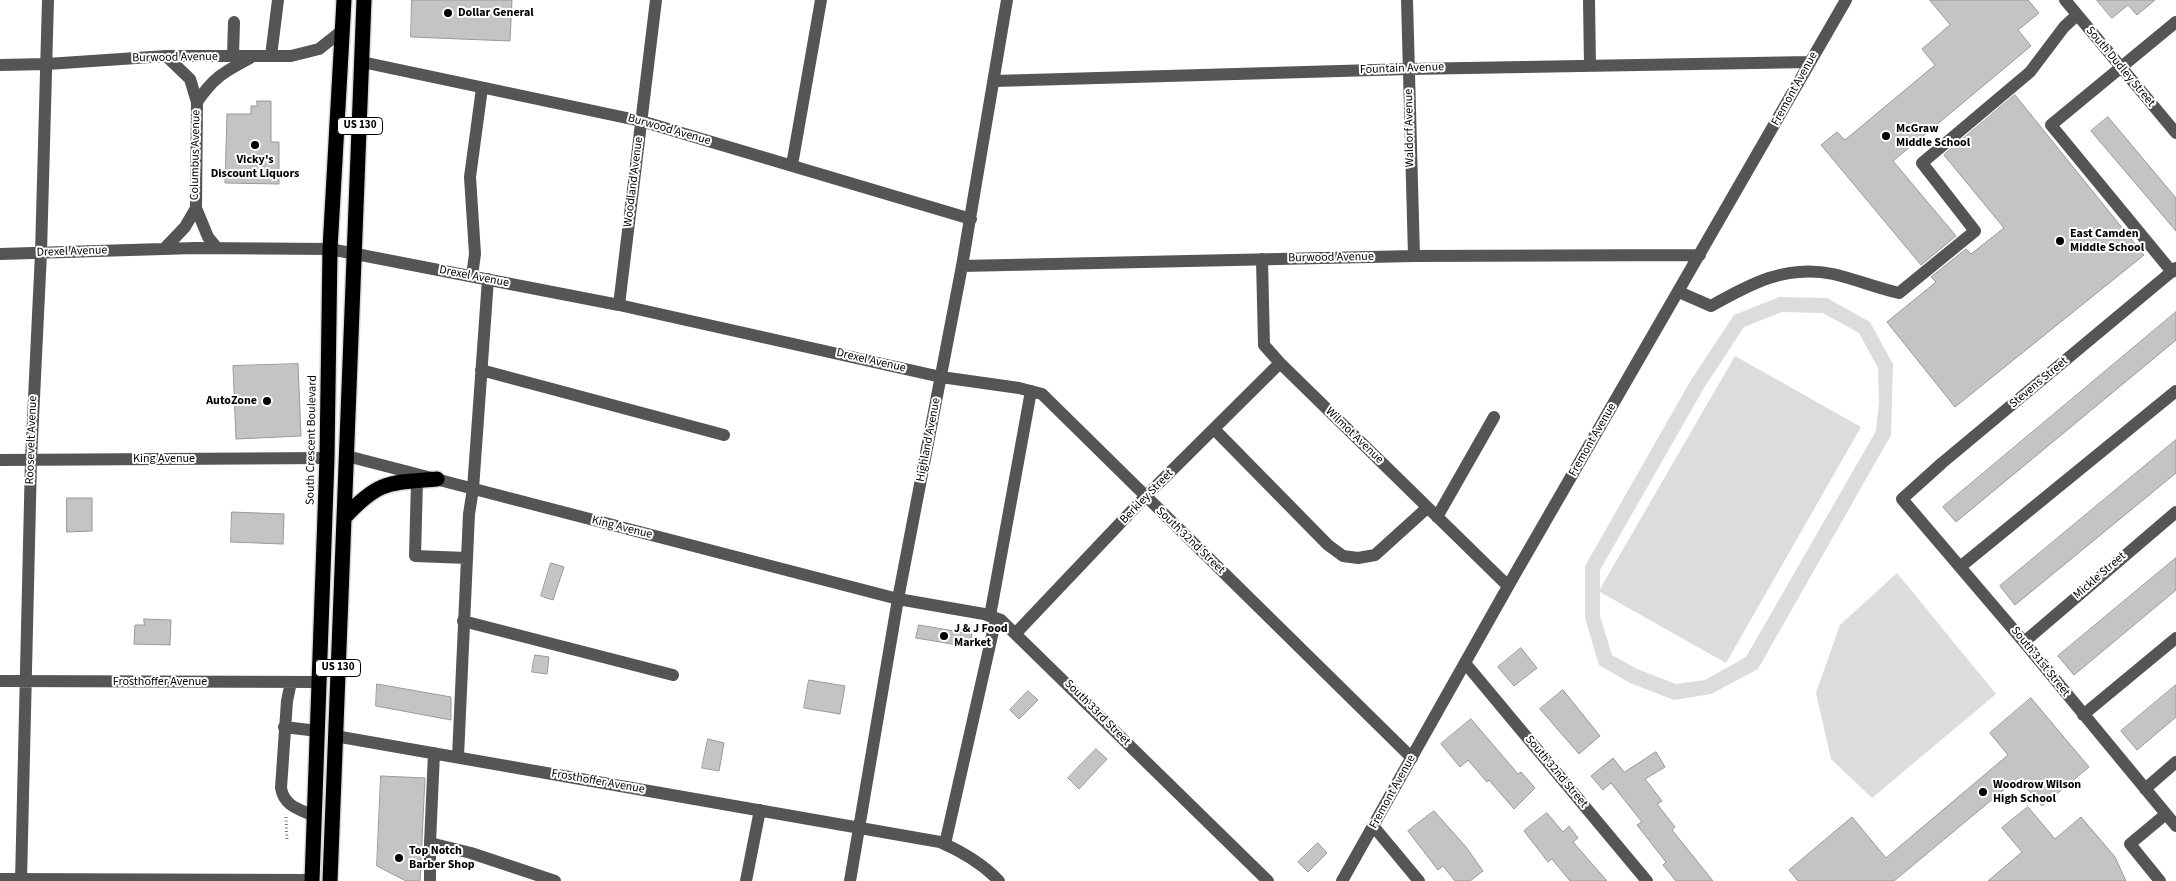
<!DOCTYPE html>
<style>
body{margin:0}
canvas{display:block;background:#fff}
</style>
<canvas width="2176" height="881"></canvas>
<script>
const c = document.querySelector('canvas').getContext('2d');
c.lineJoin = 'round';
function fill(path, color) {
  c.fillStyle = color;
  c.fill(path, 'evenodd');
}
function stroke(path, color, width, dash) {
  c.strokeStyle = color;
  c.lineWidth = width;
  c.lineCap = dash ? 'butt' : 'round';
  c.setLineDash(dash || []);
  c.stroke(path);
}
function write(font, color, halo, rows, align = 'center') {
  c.font = font + ' "Source Sans 3",sans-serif';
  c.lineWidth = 4;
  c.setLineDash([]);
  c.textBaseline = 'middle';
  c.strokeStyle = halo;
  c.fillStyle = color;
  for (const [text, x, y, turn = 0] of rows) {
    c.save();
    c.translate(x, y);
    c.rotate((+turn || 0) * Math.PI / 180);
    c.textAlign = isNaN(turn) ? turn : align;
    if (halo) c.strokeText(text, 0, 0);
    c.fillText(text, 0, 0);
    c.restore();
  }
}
const green = new Path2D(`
 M1779,297L1827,298L1870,322L1893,364L1891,435L1758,669L1711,694L1674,700L1630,683L1599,665L1585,618V566L1691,380L1734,315ZM1782,312L1823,313L1859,333L1878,368L1879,403L1876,431L1746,657L1705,680L1676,684L1637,669L1612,655L1600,616V592L1726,663L1861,427L1735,356L1600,589V570L1704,388L1744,327Z
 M1897,573L1996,694L1872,798L1831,759L1816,693L1840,625Z`);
const building = new Path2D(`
 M412,0H512L510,41L411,37Z
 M1930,0H2028L2039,13L2018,30L2031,46L1893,161L1956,236L1921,265L1821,145L1837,132L1845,140L1935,65L1922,49L1950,25Z
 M2097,0H2155L2137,15L2128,5L2112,18Z
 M2015,95L2144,255L1955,407L1887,322L1936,282L1931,277L1966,249L1971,254L2004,228L1944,155Z
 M257,101H271V142H279V184L225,183L227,114H251V106H257Z
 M2108,117L2176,198V231L2091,131Z
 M2176,312V340L1956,522L1943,507Z
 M298,364L301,436L236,439L233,366Z
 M2176,440V473L2015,605L2000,586Z
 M67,498H92V531L67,532Z
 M232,512L284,514L283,544L231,542Z
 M2176,558V590L2074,675L2058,656Z
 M551,563L564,567L553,600L541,596Z
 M144,619L171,620L170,645L134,644L135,625H144Z
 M919,625L972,634L970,647L916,638Z
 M1521,648L1537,668L1514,686L1498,667Z
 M535,655L549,657L547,674L532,672Z
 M809,680L845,686L840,714L804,708Z
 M377,684L451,697V720L376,706Z
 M2176,685V717L2137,750L2121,731Z
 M1563,690L1600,736L1579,754L1540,709Z
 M1028,691L1038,700L1019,719L1010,710Z
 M2031,698L2089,767L2042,806L2018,778L1894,881H1798L1789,870L1852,817L1886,858L2008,755L1990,733Z
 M1471,719L1518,774L1521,772L1535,788L1514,809L1489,780L1487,782L1468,760L1460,767L1441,744Z
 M708,739L724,743L719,771L702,768Z
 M1096,749L1107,759L1079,789L1068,778Z
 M1656,752L1665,767L1645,779L1662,801L1657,804L1675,827L1672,830L1713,881H1676L1663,865L1666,862L1637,825L1642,822L1611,783L1603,790L1591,776L1613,758L1624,772Z
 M381,776L425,778L420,881H406L377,866Z
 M2028,807L2055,839L2081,817L2115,857L2126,881H1988L2022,852L2002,828Z
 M1434,811L1466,847L1483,871L1470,881H1455L1443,866L1438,870L1408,831Z
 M1547,813L1563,832L1569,826L1578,838L1573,842L1607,881H1570L1552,859L1548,862L1524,831Z
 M1318,843L1327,853L1308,872L1298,862Z`);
const path = new Path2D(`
 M286,817L287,841`);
const minor = new Path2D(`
 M1407,0L1414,256
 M1589,0L1590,66
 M2065,0L2176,133
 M166,56L190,79L197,102L196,208L208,237L217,248
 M233,56L234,22
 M271,56L278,0
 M362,62L641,121L971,219
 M0,65L47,64L166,56H291L319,49L343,30
 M994,81L1409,69L1810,62
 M197,102C214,77 224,72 250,58
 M792,165L821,0
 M164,249L185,227L196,208
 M0,254L195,248L330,249L619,305L941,377L1019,388L1042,394L1412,758
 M1262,259L1264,345L1280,363L1508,586
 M962,266L1414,256L1700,255
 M2176,268L1942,463L1902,499L2024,642L2176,826
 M2172,272L2051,125L2176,22
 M472,276L475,254L470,177L482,88
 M1679,292L1711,306C1750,284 1786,264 1833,274C1855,279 1877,288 1899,293L1975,231L1922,163L2030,72L2064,27L2077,15
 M619,305L656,0
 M481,370L724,435
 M1214,429L1328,545L1343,556L1358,558L1375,555L1427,508
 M347,456L898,599L984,614L1001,620L1268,881
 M0,460L327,458
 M417,481L415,556L467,558
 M1437,517L1494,417
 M1960,567L2176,391
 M990,616L1031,391
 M463,621L673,675
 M1016,633L1145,497L1280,363
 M2024,642L2176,512
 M1465,663L1647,881
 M0,681L319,682
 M291,682L287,701L281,788C284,806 299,809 314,816
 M2083,715L2176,638
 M284,727L318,731
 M335,736L940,842C963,852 982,863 999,881
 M458,757L469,514L473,489L488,279
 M2145,789L2176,762
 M1374,827L1419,881
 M430,843L434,753
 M945,844L996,618
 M0,879L312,880
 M21,881L31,460L41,253L48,0
 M430,881V843L471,853L555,881
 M746,881L760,810
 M850,881L898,599L962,266L1007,0
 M1342,881L1515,574L1846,0
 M2160,881L2130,844L2166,814`);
const highway = new Path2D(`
 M344,518C379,480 389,483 437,479
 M312,881L327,458L330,249L344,0
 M330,881L364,0`);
const markers = [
 [448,13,5,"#000"],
 [1886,136,5,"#000"],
 [255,145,5,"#000"],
 [2060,241,5,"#000"],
 [267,401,5,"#000"],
 [944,636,5,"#000"],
 [1983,792,5,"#000"],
 [399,858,5,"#000"]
];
const shields = [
 [360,126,45],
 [338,668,45]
];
const shieldNames = [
 ["US 130",360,126],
 ["US 130",338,668]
];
const poiNames = [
 ["Dollar General",458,13],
 ["McGraw",1896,129],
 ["Middle School",1896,143],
 ["Vicky's",255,160,"center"],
 ["Discount Liquors",255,174,"center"],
 ["East Camden",2070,234],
 ["Middle School",2070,248],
 ["AutoZone",257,401,"right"],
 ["J & J Food",954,629],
 ["Market",954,643],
 ["Woodrow Wilson",1993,785],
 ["High School",1993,799],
 ["Top Notch",409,851],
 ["Barber Shop",409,865]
];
const streetNames = [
 ["Burwood Avenue",175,58,-1],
 ["South Dudley Street",2120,67,50],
 ["Fountain Avenue",1402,69,-2],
 ["Fremont Avenue",1795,89,-61],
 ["Waldorf Avenue",1410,128,-91],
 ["Burwood Avenue",669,130,16],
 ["Columbus Avenue",196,155,-89],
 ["Woodland Avenue",634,182,-83],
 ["Drexel Avenue",72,252,-2],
 ["Burwood Avenue",1331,258,-1],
 ["Drexel Avenue",474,277,11],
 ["Drexel Avenue",871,361,13],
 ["Stevens Street",2039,383,-40],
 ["Wilmot Avenue",1354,436,44],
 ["Roosevelt Avenue",32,440,-88],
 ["South Crescent Boulevard",312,440,-89],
 ["Highland Avenue",929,440,-79],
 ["Fremont Avenue",1593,440,-60],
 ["King Avenue",164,459],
 ["Berkley Street",1147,497,-46],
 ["King Avenue",622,528,14],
 ["South 32nd Street",1190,541,44],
 ["Mickle Street",2100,576,-41],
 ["South 31st Street",2040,662,51],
 ["Frosthoffer Avenue",160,682],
 ["South 33rd Street",1097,713,45],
 ["South 32nd Street",1556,772,50],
 ["Frosthoffer Avenue",598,782,10],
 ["Fremont Avenue",1393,792,-61]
];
fill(green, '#dcdcdc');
fill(building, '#c4c4c4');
stroke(building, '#999', 1);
stroke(highway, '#dbdbdb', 18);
stroke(path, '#777', 3, [1, 2.5]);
stroke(minor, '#555', 12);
stroke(highway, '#000', 15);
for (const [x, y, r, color] of markers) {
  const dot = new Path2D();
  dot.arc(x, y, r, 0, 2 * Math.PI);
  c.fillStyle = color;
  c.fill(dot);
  stroke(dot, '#fff', 2);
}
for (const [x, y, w] of shields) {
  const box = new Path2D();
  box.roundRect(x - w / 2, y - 8.5, w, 17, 4);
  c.fillStyle = '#fff';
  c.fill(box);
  stroke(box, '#000', 1);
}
write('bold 11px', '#000', null, shieldNames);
write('bold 12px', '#000', '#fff', poiNames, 'left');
write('12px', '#000', '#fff', streetNames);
</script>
